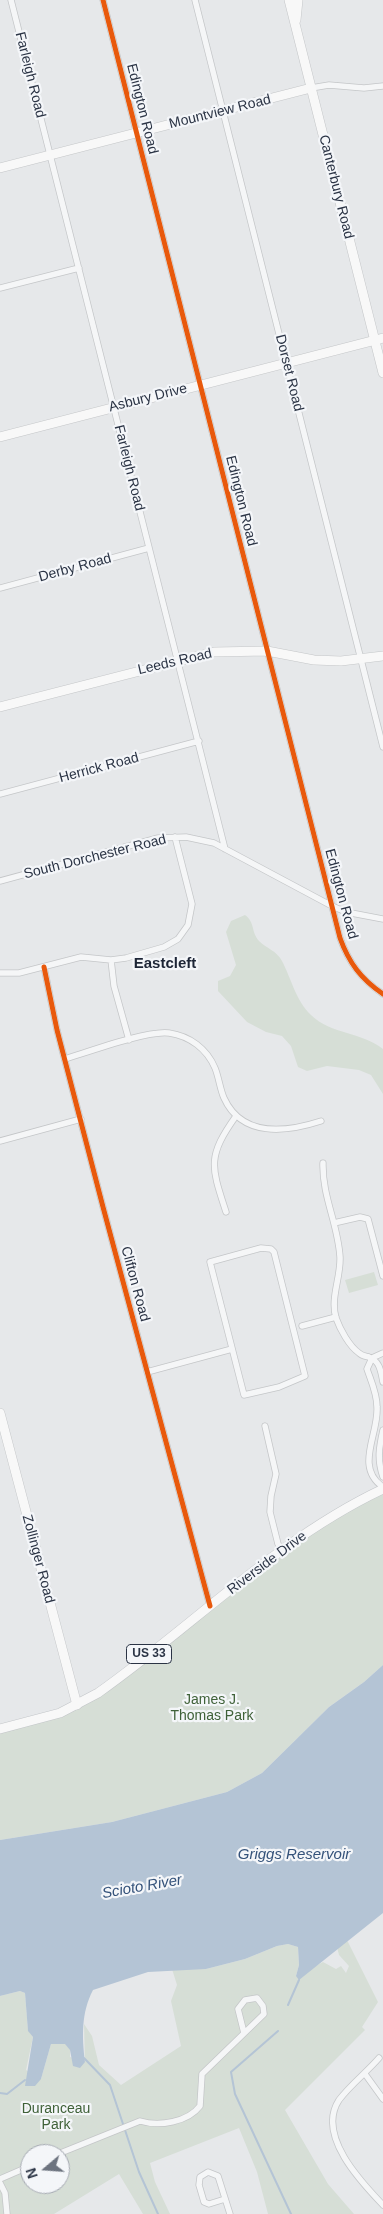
<!DOCTYPE html>
<style>
body{margin:0}
#map{position:relative;width:383px;height:2214px;overflow:hidden;background:#e6e8ea;font-family:Helvetica,sans-serif}
canvas{display:block}
.north{position:absolute;left:20px;top:2144px;width:50px;height:50px;box-sizing:border-box;background:#f4f6f9;border:1px solid #a4a8b1;border-radius:50%;rotate:252deg;font-size:14px;font-weight:700;line-height:20px;text-align:center;color:#2b3445}
.north::after{content:'';display:block;margin:auto;width:18px;height:22px;background:#6c737f;clip-path:polygon(50% 0,100% 100%,50% 72%,0 100%)}
</style>
<div id="map">
<canvas width="383" height="2214"></canvas>
<div class="north">N</div>
</div>
<script>
const c = document.querySelector('canvas').getContext('2d');
c.lineJoin = 'round';
function fill(path, color) {
  c.fillStyle = color;
  c.fill(path, 'evenodd');
}
function stroke(path, color, width, dash) {
  c.strokeStyle = color;
  c.lineWidth = width;
  c.lineCap = dash ? 'butt' : 'round';
  c.setLineDash(dash || []);
  c.stroke(path);
}
function write(font, color, halo, rows, align = 'center') {
  c.font = font + ' Helvetica,sans-serif';
  c.lineWidth = 4.5;
  c.setLineDash([]);
  c.textBaseline = 'middle';
  c.strokeStyle = halo;
  c.fillStyle = color;
  for (const [text, x, y, turn = 0] of rows) {
    c.save();
    c.translate(x, y);
    c.rotate((+turn || 0) * Math.PI / 180);
    c.textAlign = isNaN(turn) ? turn : align;
    if (halo) c.strokeText(text, 0, 0);
    c.fillText(text, 0, 0);
    c.restore();
  }
}
const green = new Path2D(`
 M245,915C255,922 251,932 259,941C266,948 277,951 282,961C291,978 296,1001 311,1015C330,1034 362,1032 383,1049V1094L371,1075L359,1070L327,1066L307,1071L298,1067L291,1046L282,1036L266,1032L247,1022L218,991V981L230,976L236,965L226,932L231,921Z
 M374,1272L378,1285L349,1293L345,1280Z
 M383,1490V1665L364,1682L329,1707L262,1773L227,1792L112,1822L0,1840V1729L77,1705L305,1534Z
 M343,1932L378,2002L362,2027L365,2030L285,2110L328,2184L354,2214H268L257,2172L239,2128L150,2163L155,2182L170,2214H143L119,2174L54,2214H0V1996L20,1991L25,1993L28,2030L33,2037L26,2070L41,2079L51,2044L65,2043L70,2049V2057L85,2062L84,2024L92,2036L99,2065L121,2085L181,2046L171,2001L177,1985L172,1969H206L245,1959L277,1946L288,1944L298,1947L299,1965L296,1976L323,1962L336,1969L341,1966L346,1973L349,1966L339,1955L336,1943ZM30,2154H60V2184H30Z`);
const water = new Path2D(`
 M383,1665V1913L299,1980L296,1976L299,1965L298,1947L288,1944L277,1946L245,1959L206,1969L148,1972L93,1990C81,2013 82,2037 85,2062L80,2068L73,2066L70,2050L65,2044H51L41,2079L35,2086H25L33,2037L28,2031L25,1993L20,1991L0,1996V1840L112,1822L227,1792L262,1773L329,1707L364,1682Z`);
const stream = new Path2D(`
 M288,2005L299,1980
 M278,2031L231,2072L235,2094L291,2214
 M84,2058L110,2085L139,2172L158,2214
 M0,2093L7,2094L25,2080`);
const street = new Path2D(`
 M11,0L225,849
 M103,0L340,938C349,963 361,979 383,994
 M195,0L383,747
 M311,88L329,85L364,88L383,86
 M0,288L79,268
 M0,588L149,548
 M0,794L199,741
 M0,881L158,838L186,837L214,843L332,906L346,912L383,919
 M111,960L114,986L129,1040
 M44,967L57,1030L103,1207L210,1606
 M0,973H19L81,957L111,960L126,958L164,947L178,939L188,925L192,904L175,837
 M65,1059C88,1052 148,1030 169,1033C190,1036 207,1049 215,1068C219,1078 220,1089 224,1098C242,1138 287,1132 321,1121
 M0,1141L81,1119
 M323,1163C322,1196 338,1224 340,1257C341,1277 330,1298 336,1318C340,1329 349,1346 359,1353C362,1356 365,1356 369,1357C380,1361 381,1372 383,1382
 M226,1212C211,1166 207,1157 236,1116
 M334,1223L360,1217L368,1219L383,1276
 M261,1248L271,1249L274,1252L305,1376L279,1387L244,1395L210,1262Z
 M302,1326L336,1317
 M372,1358L367,1369C371,1381 377,1393 377,1407C379,1434 354,1467 383,1487
 M372,1358L383,1353
 M147,1372L232,1349
 M265,1426L276,1474L271,1496L270,1512L278,1544L283,1551
 M383,1430C379,1448 377,1459 383,1477
 M379,2058C367,2072 350,2085 339,2100C316,2135 361,2182 383,2205
 M365,2074L383,2099
 M58,2154L140,2121C159,2127 188,2122 200,2106L202,2074L264,2014L263,2006L257,1998L245,2000L238,2009L244,2033
 M0,2179L30,2166
 M0,2183L5,2193L7,2214
 M225,2199L209,2204L204,2202L199,2185L200,2177L208,2172L218,2176L230,2214`);
const secondary = new Path2D(`
 M289,0L383,373
 M296,20L298,0
 M0,168L311,88
 M0,437L383,338
 M0,707L214,652L267,651L314,660L341,661L383,656
 M0,1413L77,1705`);
const primary = new Path2D(`
 M0,1729L60,1713L98,1693C193,1626 277,1539 383,1489`);
const cycleway = new Path2D(`
 M103,0L340,938C349,963 361,979 383,994
 M44,967L57,1030L103,1207L210,1606`);
const shields = [
 [149,1654,45]
];
const shieldNames = [
 ["US 33",149,1654]
];
const streetNames = [
 ["Farleigh Road",30,75,76],
 ["Edington Road",142,109,76],
 ["Mountview Road",220,112,-14],
 ["Canterbury Road",336,187,76],
 ["Dorset Road",289,373,76],
 ["Asbury Drive",148,398,-14],
 ["Farleigh Road",129,468,76],
 ["Edington Road",241,501,76],
 ["Derby Road",75,568,-15],
 ["Leeds Road",175,662,-13],
 ["Herrick Road",99,768,-15],
 ["South Dorchester Road",95,857,-14],
 ["Edington Road",341,894,75],
 ["Clifton Road",135,1284,75],
 ["Zollinger Road",38,1559,75],
 ["Riverside Drive",267,1563,-37]
];
const parkNames = [
 ["James J.",212,1700],
 ["Thomas Park",212,1716],
 ["Duranceau",56,2109],
 ["Park",56,2125]
];
const neighbourhoodNames = [
 ["Eastcleft",165,964]
];
const waterNames = [
 ["Griggs Reservoir",294,1855],
 ["Scioto River",142,1887,-10]
];
fill(green, '#d6ded6');
fill(water, '#b4c4d5');
stroke(stream, '#b4c4d5', 2);
stroke(street, '#c4c6c8', 7);
stroke(secondary, '#c4c6c8', 10);
stroke(primary, '#c2c5c8', 10);
stroke(street, '#f5f6f7', 5.5);
stroke(secondary, '#f8f8f8', 9);
stroke(primary, '#f8f8f8', 9);
stroke(cycleway, '#e8590c', 5);
for (const [x, y, w] of shields) {
  const box = new Path2D();
  box.roundRect(x - w / 2, y - 9.5, w, 19, 4);
  c.fillStyle = '#f4f6f9';
  c.fill(box);
  stroke(box, '#2b3445', 1);
}
write('bold 12px', '#2b3445', null, shieldNames);
write('14px', '#2b3445', '#f4f6f9', streetNames);
write('14px', '#3f6138', '#f4f6f9', parkNames);
write('bold 15px', '#1d2536', '#f4f6f9', neighbourhoodNames);
write('italic 15px', '#34527a', '#f4f6f9', waterNames);
</script>
